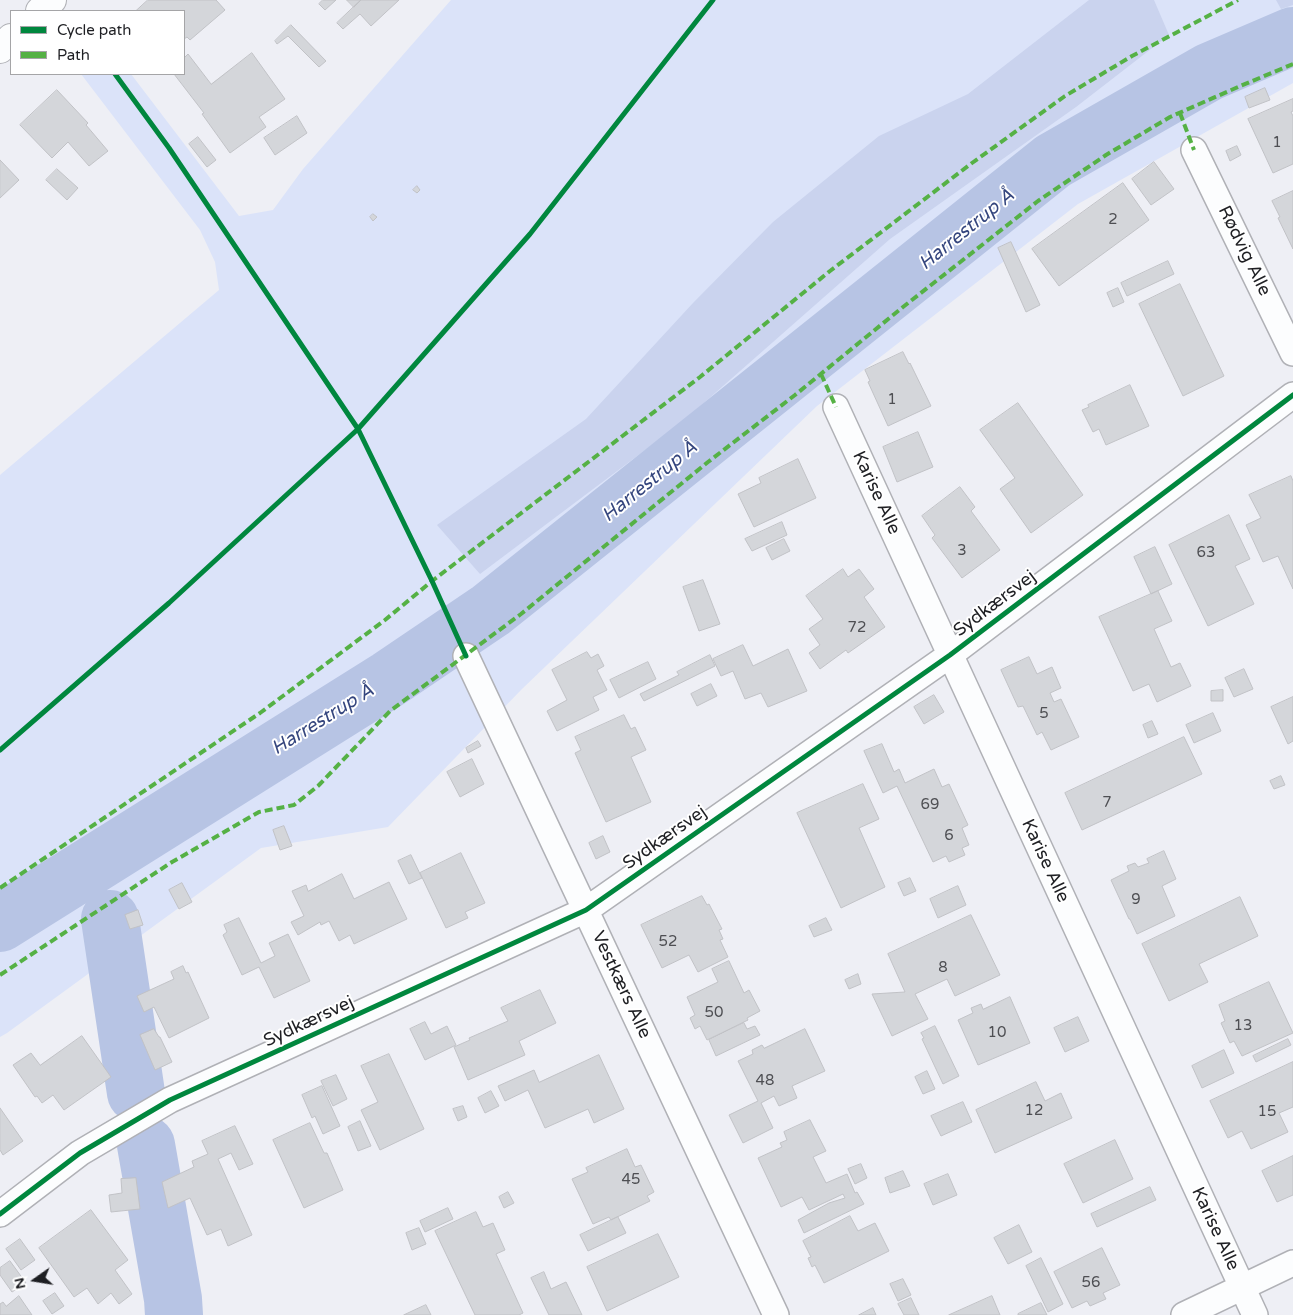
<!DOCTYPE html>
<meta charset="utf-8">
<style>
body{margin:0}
#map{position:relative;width:1293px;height:1315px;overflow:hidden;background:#eeeff5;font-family:"Varela Round",sans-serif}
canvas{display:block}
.legend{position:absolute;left:10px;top:10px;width:175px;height:65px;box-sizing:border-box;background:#fff;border:1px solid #a5a5a7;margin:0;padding:6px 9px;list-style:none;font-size:15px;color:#1e1f23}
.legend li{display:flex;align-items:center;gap:10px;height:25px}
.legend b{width:25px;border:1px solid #a5a5a7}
.north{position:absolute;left:10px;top:1255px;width:50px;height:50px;-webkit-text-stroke:4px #fff;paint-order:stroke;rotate:257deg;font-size:14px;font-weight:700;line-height:20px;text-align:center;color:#1e1f23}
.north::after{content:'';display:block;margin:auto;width:18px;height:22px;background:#1e1f23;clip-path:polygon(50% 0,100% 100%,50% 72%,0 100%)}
</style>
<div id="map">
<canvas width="1293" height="1315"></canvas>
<ul class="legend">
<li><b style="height:6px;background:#00873e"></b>Cycle path</li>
<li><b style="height:6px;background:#55b145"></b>Path</li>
</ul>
<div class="north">N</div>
</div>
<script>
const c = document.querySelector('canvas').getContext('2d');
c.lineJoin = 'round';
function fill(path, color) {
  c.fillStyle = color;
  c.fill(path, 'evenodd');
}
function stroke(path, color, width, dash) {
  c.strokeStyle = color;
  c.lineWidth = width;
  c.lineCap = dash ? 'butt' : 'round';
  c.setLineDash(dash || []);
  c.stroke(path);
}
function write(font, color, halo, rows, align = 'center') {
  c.font = font + ' "Varela Round",sans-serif';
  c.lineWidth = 4;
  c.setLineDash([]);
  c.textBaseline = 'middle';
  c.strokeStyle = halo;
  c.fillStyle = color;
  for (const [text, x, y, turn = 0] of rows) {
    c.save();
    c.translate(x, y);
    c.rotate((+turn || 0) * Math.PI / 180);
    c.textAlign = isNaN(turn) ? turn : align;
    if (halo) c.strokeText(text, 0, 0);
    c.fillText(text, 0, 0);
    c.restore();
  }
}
const green = new Path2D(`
 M451,0H1293V83L1078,204L817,406L522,689L388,827L261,848L7,1033L0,1037V475L219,290L215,262L200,230L81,74H131L239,216L273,210L303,169Z`);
const forest = new Path2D(`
 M1089,0H1154L1169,35L1076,107L890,239L681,423L480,574L437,525L586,419L693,303L773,222L879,136L968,94Z
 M1276,0H1293V5L1281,9Z`);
const river = new Path2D(`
 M110,919L136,1093
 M0,923L389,679L491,610L1053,161L1209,72L1293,36
 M146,1145L173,1299L174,1315`);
const building = new Path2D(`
 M148,0H216L225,10L190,40L187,37L184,39V11H136Z
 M323,0H336L325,10L319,4Z
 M347,0H361L354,7Z
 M361,0H399L371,26L360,14L343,29L337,23Z
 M291,25L326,61L319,67L288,36L277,44L275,41Z
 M252,53L285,99L259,117L266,127L230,153L202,114L204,113L174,74H184V58L188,54L211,84Z
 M1265,88L1270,100L1249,108L1245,97Z
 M57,90L88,123L86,125L108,151L89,166L68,142L52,158L20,125Z
 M1293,99V111L1291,112L1293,116V164L1273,173L1248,119Z
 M297,116L307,133L275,155L264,138Z
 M198,137L216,160L207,167L189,144Z
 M1237,146L1241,155L1230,161L1226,151Z
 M0,160L19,180L0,198Z
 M1154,162L1174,189L1151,205L1132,179Z
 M57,169L78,188L67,200L46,180Z
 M1123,183L1149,220L1059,286L1032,249Z
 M417,186L420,190L417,193L413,190Z
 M1293,191V249L1278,218L1280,217L1272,201Z
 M373,214L377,217L373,221L370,217Z
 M1011,242L1040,305L1026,312L998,248Z
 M1168,261L1174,274L1127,296L1121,283Z
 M1180,284L1224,376L1183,396L1139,304Z
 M1118,288L1124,302L1113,307L1107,293Z
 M903,352L909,364L910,363L931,406L888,426L868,382L870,381L865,370Z
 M1130,385L1149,426L1106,445L1099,429L1093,432L1082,410L1089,407L1088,405Z
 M1018,403L1083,495L1031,533L1000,489L1015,478L980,430Z
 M918,432L933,467L897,482L883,447Z
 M798,459L816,498L754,527L738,494L761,483L759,478Z
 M1291,476L1293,481V589L1278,556L1263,562L1246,525L1261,518L1249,495Z
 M960,487L975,507L971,511L1000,550L962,578L932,538L935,535L922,516Z
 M1229,515L1250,559L1235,566L1254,604L1208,626L1169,545Z
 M782,522L787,535L752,551L745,539Z
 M784,539L790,551L772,560L766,548Z
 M1155,547L1172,584L1151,594L1134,557Z
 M843,569L848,577L859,569L874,589L864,597L885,627L848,653L846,650L820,669L809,653L820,645L809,629L823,619L806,596Z
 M703,580L720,624L699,631L683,587Z
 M1158,591L1172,621L1154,629L1171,667L1180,663L1191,686L1157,702L1149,684L1133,691L1099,617Z
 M743,645L753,666L788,649L807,691L768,707L761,693L745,699L733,671L721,676L713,659Z
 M587,652L591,658L598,654L604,666L597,670L607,690L593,697L599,710L557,731L547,711L567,700L552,670Z
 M710,655L715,666L644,701L640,694L679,675L677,672Z
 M1029,657L1037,674L1052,667L1061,688L1050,693L1054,702L1061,699L1079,737L1051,750L1042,732L1037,735L1023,706L1018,707L1001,670Z
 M648,662L656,679L619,698L610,680Z
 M1244,669L1253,689L1234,697L1225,678Z
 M711,684L717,696L697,706L691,694Z
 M1223,690V701H1211V691Z
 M934,695L944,712L924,724L914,707Z
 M1293,697V741L1288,744L1271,707Z
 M1213,713L1221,731L1194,743L1186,725Z
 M624,715L631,729L635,727L646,750L631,757L651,802L606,822L575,753L581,750L575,737Z
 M1152,721L1158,734L1148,738L1143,725Z
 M1184,737L1202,774L1082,830L1065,793Z
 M478,741L481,746L468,753L466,748Z
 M882,744L894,772L899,769L905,783L934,769L942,787L949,784L968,825L962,828L969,845L962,848L965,855L949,862L946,856L933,862L897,786L883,793L864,751Z
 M472,759L484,784L460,797L447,772Z
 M1281,776L1285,785L1274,789L1270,781Z
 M863,784L879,819L859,828L885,887L841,908L797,813Z
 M284,826L292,846L280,850L273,830Z
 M603,836L610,852L596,859L589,843Z
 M1164,851L1176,879L1162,886L1175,916L1137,934L1130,919H1129L1111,880L1129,871L1127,866L1135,863L1138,867L1149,863L1147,859Z
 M461,853L485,903L465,912L468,918L446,928L420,873Z
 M411,855L422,878L409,884L398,861Z
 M342,874L354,899L389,882L407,919L354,944L350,935L339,941L329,921L321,925L320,922L298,935L291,922L304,916L292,891L306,885L308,891Z
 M910,878L916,891L904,896L898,883Z
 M182,883L192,902L179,909L169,890Z
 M958,886L966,905L938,918L930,899Z
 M702,896L707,905L709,904L722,929L719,930L723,939L720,940L728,957L698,972L689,955L662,968L641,925Z
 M1240,897L1258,936L1199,964L1208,982L1169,1001L1142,944Z
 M138,910L143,925L130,929L125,915Z
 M971,915L1000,975L955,996L947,979L915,994L928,1019L892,1036L872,994L905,992L888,954Z
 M239,918L261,963L275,956L269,943L288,934L310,981L274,998L259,967L242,975L223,935L227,932L224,925Z
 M826,918L832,930L814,937L809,926Z
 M729,961L744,993L749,990L760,1011L747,1018L748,1020L707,1040L700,1026L695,1029L690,1018L695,1015L687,997L718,982L712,969Z
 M183,966L186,973L188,972L209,1018L169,1038L154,1007L144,1012L137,996L174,979L171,972Z
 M858,974L861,984L849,989L845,980Z
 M1269,982L1293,1033L1242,1056L1234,1041L1230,1043L1221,1023L1225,1021L1219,1005Z
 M540,990L556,1023L519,1041L525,1055L468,1080L454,1047L470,1040L469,1038L508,1021L501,1008Z
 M1010,997L1030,1043L978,1065L958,1020L973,1013L971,1008L981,1004L983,1009Z
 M1078,1017L1089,1041L1065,1052L1054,1028Z
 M425,1022L431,1034L447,1026L456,1045L425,1060L410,1029Z
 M744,1023L747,1029L755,1026L760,1035L716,1056L709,1040Z
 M935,1026L959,1076L943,1084L922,1039L924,1038L921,1033Z
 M154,1029L159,1037H160L172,1062L155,1070L140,1035Z
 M805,1029L825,1071L792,1086L797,1098L779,1106L774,1096L761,1103L773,1128L743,1143L729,1115L758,1101L738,1061L753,1054L752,1050L762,1045L764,1048Z
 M82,1036L111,1077L64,1110L53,1095L42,1103L37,1096L35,1097L13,1065L31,1053L40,1065Z
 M1288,1039L1291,1045L1256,1062L1253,1056Z
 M1224,1050L1234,1073L1202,1088L1192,1066Z
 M389,1054L424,1129L380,1150L361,1110L378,1102L361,1066Z
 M599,1055L624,1109L594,1123L588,1109L545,1128L528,1090L505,1101L498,1086L534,1070L539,1082Z
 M1293,1062V1107L1279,1113L1288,1132L1251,1149L1242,1131L1228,1138L1210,1101Z
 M927,1071L935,1089L923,1094L915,1077Z
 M336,1075L347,1099L333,1106L321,1081Z
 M1036,1082L1045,1101L1061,1093L1072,1118L995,1153L976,1110Z
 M322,1086L340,1126L323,1134L315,1116L312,1118L302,1095Z
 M491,1091L499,1106L485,1113L478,1098Z
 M963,1102L972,1122L941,1136L931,1116Z
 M463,1106L467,1117L458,1121L453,1109Z
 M0,1108L23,1141L3,1155L0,1150Z
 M810,1120L826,1151L813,1157L826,1183L847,1174L855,1193L857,1192L864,1204L804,1233L798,1220L829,1203L845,1198L843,1194L809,1210L802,1197L781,1207L758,1158L782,1147L780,1143L787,1140L784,1132Z
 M360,1121L371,1146L358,1151L348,1127Z
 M310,1123L324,1153H327L343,1190L304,1208L273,1140Z
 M235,1126L253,1164L239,1170L231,1153L218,1159L252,1235L228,1246L221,1229L207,1235L190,1198L168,1208L162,1182L194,1167L192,1161L208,1154L202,1141Z
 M1115,1140L1133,1179L1083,1203L1064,1164Z
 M627,1149L635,1167L641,1165L654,1192L647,1196L650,1201L611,1220L609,1217L593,1224L572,1179L588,1172L586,1168Z
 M1293,1156V1195L1277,1202L1262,1171Z
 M861,1164L867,1178L855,1184L848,1169Z
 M903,1171L910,1186L890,1193L885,1178Z
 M948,1174L957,1195L933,1205L924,1184Z
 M136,1178L140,1209L111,1212L109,1195L122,1193L121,1179Z
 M1150,1187L1156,1200L1097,1227L1091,1214Z
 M508,1192L514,1203L504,1208L499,1197Z
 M448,1208L453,1219L425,1232L420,1221Z
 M91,1210L128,1260L115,1270L132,1294L119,1304L111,1293L98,1304L87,1288L74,1297L39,1248Z
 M476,1212L483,1227L493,1223L505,1250L496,1254L523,1313L519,1315H475L435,1231Z
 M850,1216L858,1231L875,1223L889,1251L824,1283L815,1265L812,1267L808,1258L811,1257L803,1241Z
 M618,1217L626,1233L588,1251L580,1235Z
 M1019,1225L1032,1252L1008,1264L994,1238Z
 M419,1228L426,1244L412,1250L406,1233Z
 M658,1234L679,1277L607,1311L587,1267Z
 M20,1239L35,1260L21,1270L6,1249Z
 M1102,1248L1120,1285L1103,1293L1106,1299L1090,1306L1087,1301L1072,1308L1054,1272Z
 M1041,1258L1063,1304L1048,1312L1026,1266Z
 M10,1261L26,1283L12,1292L0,1275V1268Z
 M544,1272L551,1289L566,1282L582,1315H549L531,1278Z
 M903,1279L911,1295L898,1301L890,1284Z
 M55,1293L64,1306L52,1314L43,1301Z
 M19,1296L32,1315H0V1304L3,1302L6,1306Z
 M992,1296L1000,1315H949Z
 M911,1298L919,1315H904L898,1304Z
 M1041,1303L1047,1315H1018V1314Z
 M426,1305L431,1315H404Z
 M873,1308L876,1315H859Z`);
const minor = new Path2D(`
 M1194,150L1293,353
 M836,407L1255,1315
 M466,656L776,1315
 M0,1214L80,1153L170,1100L586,910L950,655L1293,395
 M1184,1315L1293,1263`);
const tertiary = new Path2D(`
 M40,11L52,0
 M0,49L11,38`);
const quiet = new Path2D(`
 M1180,113L1194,150
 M821,374L836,407
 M0,888L260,713L385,620L432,581L700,377L830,271L972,163L1065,96L1132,56L1238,0
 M0,975L172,862L259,812L294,805L318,786L390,711L521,614L708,462L795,395L903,307L1038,201L1106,155L1170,117L1238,87L1293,64`);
const cycleway = new Path2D(`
 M115,74L169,148L358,429L432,581L466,656
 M0,750L169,603L358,429L530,234L713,0
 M0,1214L80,1153L170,1100L586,910L950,655L1293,395`);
const numberNames = [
 ["1",1277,143],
 ["2",1113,220],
 ["1",892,400],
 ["3",962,551],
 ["63",1206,553],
 ["72",857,628],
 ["5",1044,714],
 ["7",1107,803],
 ["69",930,805],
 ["6",949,836],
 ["9",1136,900],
 ["52",668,942],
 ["8",943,968],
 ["50",714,1013],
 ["13",1243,1026],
 ["10",997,1033],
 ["48",765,1081],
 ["12",1034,1111],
 ["15",1267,1112],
 ["45",631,1180],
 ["56",1091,1283]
];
const streetNames = [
 ["Rødvig Alle",1244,251,64],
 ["Karise Alle",876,493,65],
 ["Sydkærsvej",995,604,-37],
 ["Sydkærsvej",665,838,-35],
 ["Karise Alle",1045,861,65],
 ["Vestkærs Alle",621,985,65],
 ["Sydkærsvej",309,1022,-25],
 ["Karise Alle",1215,1229,65]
];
const waterNames = [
 ["Harrestrup Å",967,230,-39],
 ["Harrestrup Å",650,482,-39],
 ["Harrestrup Å",323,720,-32]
];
fill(green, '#dbe3f9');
fill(forest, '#cad3ee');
stroke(river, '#b7c4e4', 58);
fill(building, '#d4d6da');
stroke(building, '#c1c2c6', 1);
stroke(minor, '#b0b1b6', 28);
stroke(tertiary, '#b0b1b6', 30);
stroke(minor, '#fcfdfe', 25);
stroke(tertiary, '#fcfdfe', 28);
stroke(quiet, '#55b145', 4, [8, 4]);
stroke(cycleway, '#00873e', 5);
write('15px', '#4e4f53', null, numberNames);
write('18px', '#1e1f23', '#fff', streetNames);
write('italic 19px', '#35467e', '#fff', waterNames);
</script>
